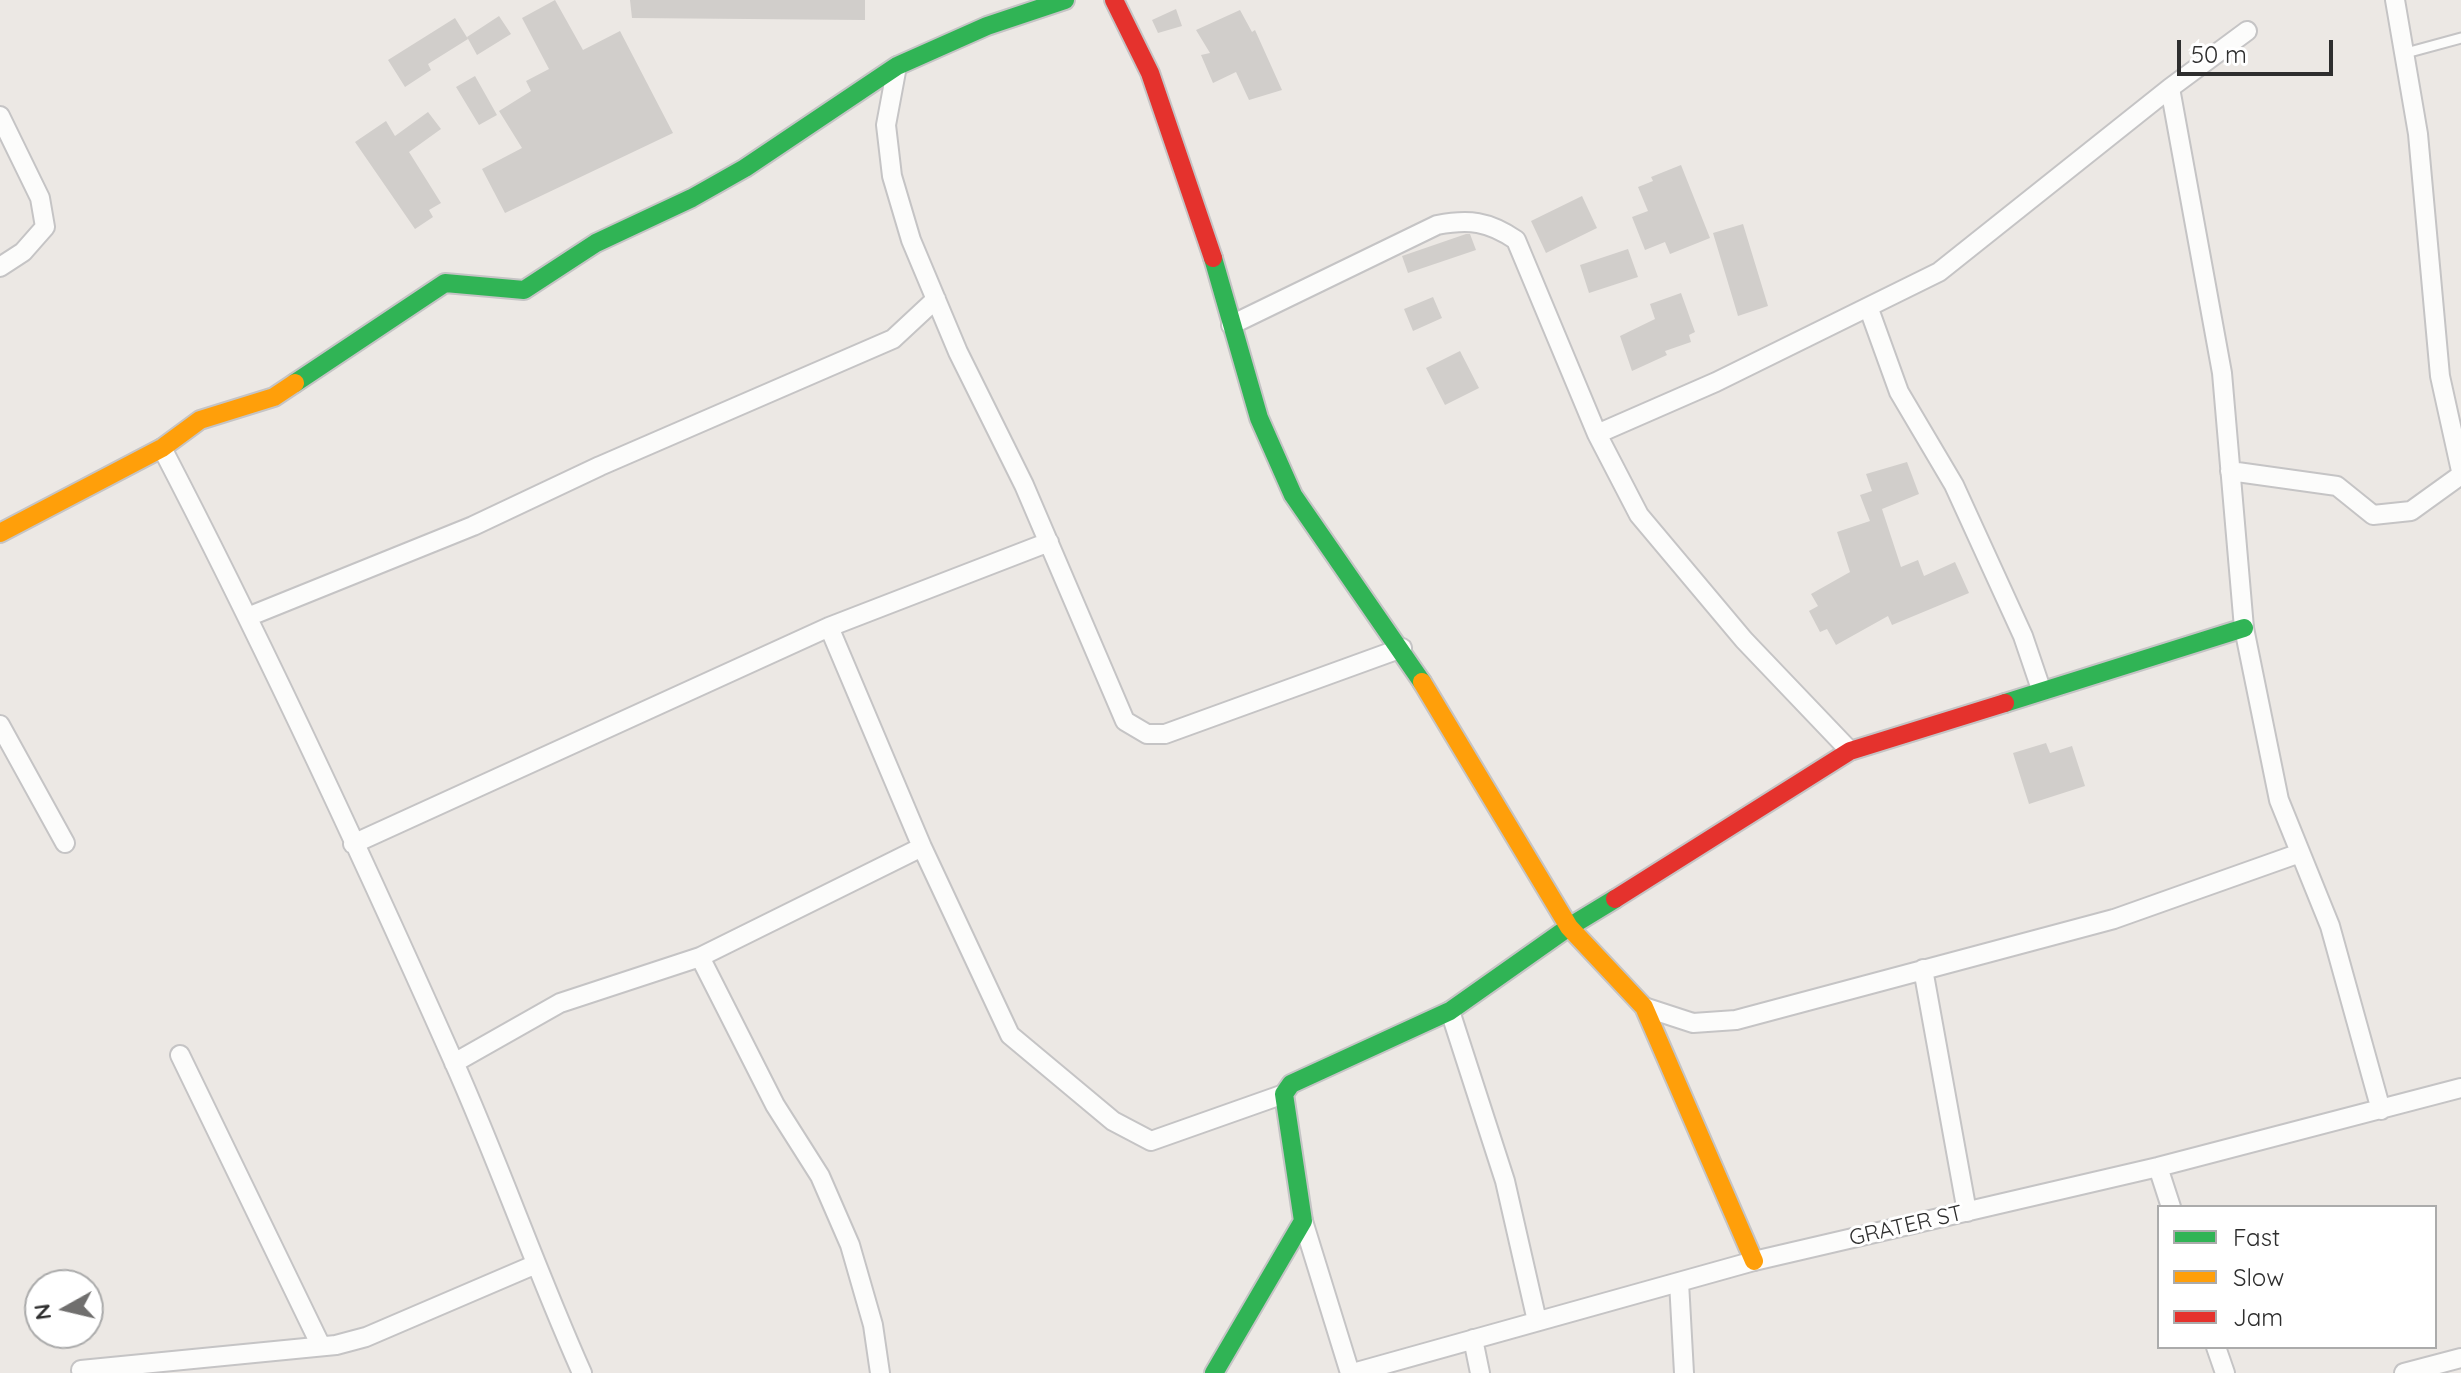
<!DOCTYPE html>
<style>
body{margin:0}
#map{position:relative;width:2461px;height:1373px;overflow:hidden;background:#ece8e4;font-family:Quicksand,sans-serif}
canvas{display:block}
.legend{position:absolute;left:2157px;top:1205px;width:280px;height:144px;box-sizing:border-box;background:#fff;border:2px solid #ababab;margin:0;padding:10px 14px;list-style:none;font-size:24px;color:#2e2e2e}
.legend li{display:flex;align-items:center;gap:16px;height:40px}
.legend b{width:40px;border:2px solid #ababab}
.north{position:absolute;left:24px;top:1269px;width:80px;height:80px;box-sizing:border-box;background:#fff;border:2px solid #ababab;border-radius:50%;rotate:262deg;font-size:22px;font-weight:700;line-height:32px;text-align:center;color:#2e2e2e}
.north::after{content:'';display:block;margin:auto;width:28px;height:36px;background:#706f6e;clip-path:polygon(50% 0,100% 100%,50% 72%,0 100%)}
.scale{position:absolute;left:2177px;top:40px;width:156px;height:36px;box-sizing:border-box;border:4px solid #2e2e2e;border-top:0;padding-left:10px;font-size:24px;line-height:28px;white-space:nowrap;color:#2e2e2e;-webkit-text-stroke:6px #fff;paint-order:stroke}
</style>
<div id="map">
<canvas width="2461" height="1373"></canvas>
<ul class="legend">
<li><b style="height:10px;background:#30b455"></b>Fast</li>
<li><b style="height:10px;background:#ff9f0a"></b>Slow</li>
<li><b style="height:10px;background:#e5322d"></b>Jam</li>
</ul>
<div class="north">N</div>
<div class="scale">50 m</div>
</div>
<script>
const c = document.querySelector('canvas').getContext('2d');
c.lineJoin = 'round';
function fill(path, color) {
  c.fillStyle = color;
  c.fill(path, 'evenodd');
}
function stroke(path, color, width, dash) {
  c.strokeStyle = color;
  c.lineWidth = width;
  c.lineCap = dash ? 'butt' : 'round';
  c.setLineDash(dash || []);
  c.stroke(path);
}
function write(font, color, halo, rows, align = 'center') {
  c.font = font + ' Quicksand,sans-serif';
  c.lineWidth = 6;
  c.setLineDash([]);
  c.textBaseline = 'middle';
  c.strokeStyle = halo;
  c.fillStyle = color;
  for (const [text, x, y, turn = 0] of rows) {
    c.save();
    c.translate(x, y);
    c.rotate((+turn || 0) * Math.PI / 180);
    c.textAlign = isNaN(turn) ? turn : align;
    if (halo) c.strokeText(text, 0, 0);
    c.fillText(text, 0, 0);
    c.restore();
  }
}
const building = new Path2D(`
 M555,0L583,50L620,31L673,133L505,213L482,169L522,148L499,111L531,91L526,81L549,69L522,18Z
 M630,0H865V20L632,18Z
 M1176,9L1182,26L1158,33L1152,20Z
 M1240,10L1252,32L1255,30L1282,90L1249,100L1236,72L1213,83L1201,55L1210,53L1196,30Z
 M499,16L511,34L477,55L467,37Z
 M455,18L468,39L428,64L431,70L405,87L388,60Z
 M475,76L497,115L479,125L456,87Z
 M428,112L441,129L409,152L441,203L429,210L433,217L415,229L355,142L386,121L395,136Z
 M1681,165L1710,238L1670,254L1665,242L1645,250L1632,217L1648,211L1638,187L1653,181L1651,177Z
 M1582,196L1597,228L1546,253L1531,221Z
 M1743,224L1768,306L1738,316L1713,233Z
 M1466,234H1470L1476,250L1408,273L1402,256Z
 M1628,249L1638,277L1589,293L1580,265Z
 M1681,293L1695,332L1689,335L1691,342L1665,351L1667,355L1632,371L1620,336L1655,319L1650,304Z
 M1433,297L1442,318L1413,331L1404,309Z
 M1460,351L1479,388L1445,405L1426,368Z
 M1907,462L1919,494L1882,509L1901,567L1918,560L1924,576L1955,562L1969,593L1892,625L1888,616L1836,645L1827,629L1820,632L1809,611L1818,606L1811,594L1850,572L1837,532L1870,521L1860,495L1872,491L1866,474Z
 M2046,743L2050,753L2072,746L2085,786L2029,804L2013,753Z`);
const lane = new Path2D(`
 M2406,53L2461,38`);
const street = new Path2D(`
 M2395,0L2418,134L2440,376L2461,471
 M897,66L886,125L892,176L911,240L958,352L1024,485L1125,721L1147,734H1165L1402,648
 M2170,88L2222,373L2244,628L2279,800L2330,926L2381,1110
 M0,116L40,198L45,227L23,252L0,267
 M1869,309L1899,392L1954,485L2023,636L2041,689
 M1231,325L1437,225C1469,219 1488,221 1516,240L1597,434L1639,515L1744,640L1850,751
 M1597,434L1716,382L1939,272L2170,88L2247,31
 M162,448C266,648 361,853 453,1060C499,1163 536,1270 582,1373
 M2230,471L2337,486L2373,515L2411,511L2461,475
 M250,616L473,526L600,466L893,339L936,299
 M829,627L922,847L1010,1035L1113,1121L1151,1141L1284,1094
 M0,725L65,843
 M353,844L829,627L1049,542
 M700,957L775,1105L820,1176L850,1245L873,1325L880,1373
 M1923,969L1967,1212
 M1644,1007L1693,1023L1736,1020L2114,919L2300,853
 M1450,1011L1505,1181L1537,1321
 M180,1055L321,1346
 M454,1063L560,1003L700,957L922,847
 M2158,1167L2171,1207
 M1303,1221L1350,1373
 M1679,1282L1684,1373
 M1473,1339L1480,1373
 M2216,1347L2225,1373
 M81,1370L336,1345L366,1337L534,1265
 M1353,1373L1754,1261L2158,1167L2461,1088
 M2404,1373L2461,1358`);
const fast = new Path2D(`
 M1213,258L1259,418L1293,495L1422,682
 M295,383L445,283L524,290L596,243L692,198L745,168L897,66L987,26L1065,0
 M2005,703L2244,628
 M1214,1373L1303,1221L1284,1094L1291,1084L1450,1011L1569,927L1615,899`);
const slow = new Path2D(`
 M0,533L162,448L200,420L274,397L295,383
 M1422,682L1569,927L1644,1007L1754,1261`);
const jam = new Path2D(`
 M1114,0L1150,73L1213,258
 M1615,899L1850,751L2005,703`);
const streetNames = [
 ["GRATER ST",1906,1226,-13]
];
fill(building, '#d1cecb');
stroke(lane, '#c5c4c5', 13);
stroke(street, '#c5c4c5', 22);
stroke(fast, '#c5c4c5', 22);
stroke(slow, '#c5c4c5', 22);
stroke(jam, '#c5c4c5', 22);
stroke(lane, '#fcfcfb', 9);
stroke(street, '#fcfcfb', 18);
stroke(fast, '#30b455', 18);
stroke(slow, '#ff9f0a', 18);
stroke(jam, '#e5322d', 18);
write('22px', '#2e2e2e', '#fff', streetNames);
</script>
